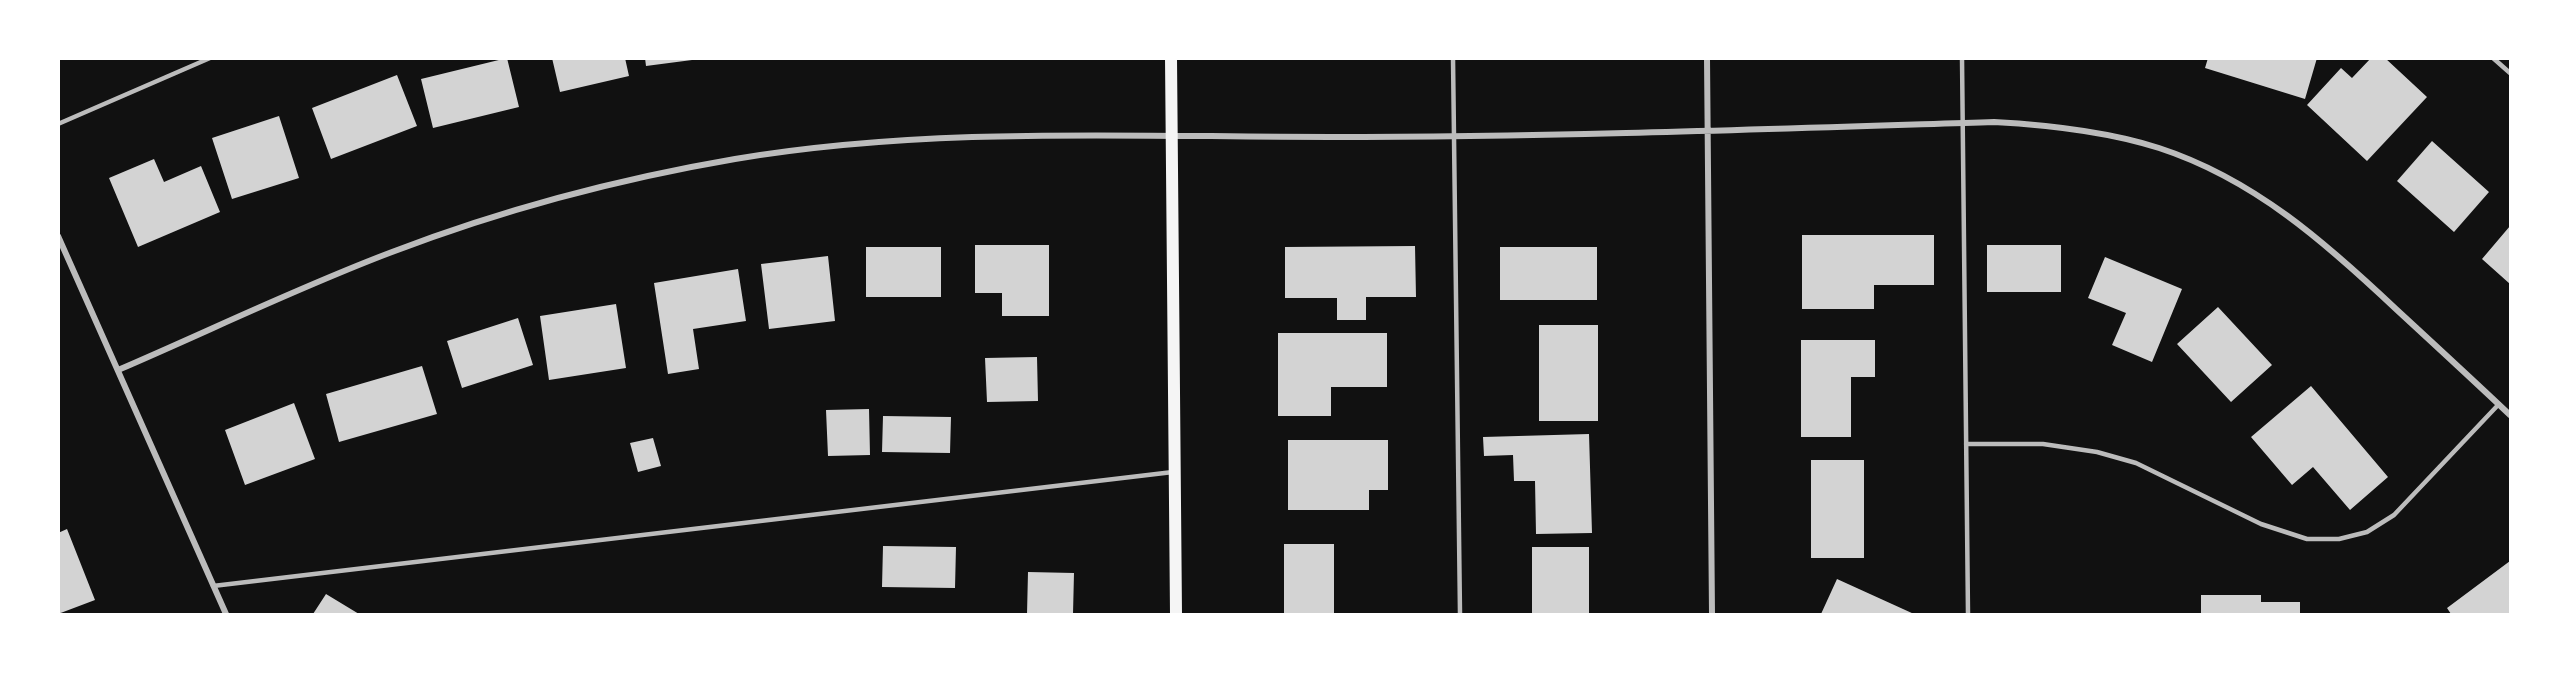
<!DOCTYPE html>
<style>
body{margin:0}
#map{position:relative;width:2569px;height:673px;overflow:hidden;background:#111;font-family:"Space Grotesk",sans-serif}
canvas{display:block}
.frame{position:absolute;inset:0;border:60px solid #fff;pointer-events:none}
</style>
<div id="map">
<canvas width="2569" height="673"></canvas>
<div class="frame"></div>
</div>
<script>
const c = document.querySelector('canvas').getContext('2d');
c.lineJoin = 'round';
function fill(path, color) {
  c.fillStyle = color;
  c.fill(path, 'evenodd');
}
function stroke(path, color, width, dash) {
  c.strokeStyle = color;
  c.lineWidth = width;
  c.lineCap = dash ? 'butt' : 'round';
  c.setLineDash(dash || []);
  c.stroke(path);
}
const building = new Path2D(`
 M507,58L519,107L433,128L421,79Z
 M552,58H625L629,76L560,92Z
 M645,58H692V60L646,66Z
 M2208,58H2317L2305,99L2205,68Z
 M2371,58H2385L2427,97L2367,161L2307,105L2341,68L2352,78Z
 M397,75L417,126L331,159L312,108Z
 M279,116L299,178L232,199L212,138Z
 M2432,141L2489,192L2454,232L2397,181Z
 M154,159L164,182L201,166L220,212L138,247L109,178Z
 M2510,226V284L2482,259Z
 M1802,235H1934V285H1874V309H1802Z
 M975,245H1049V316H1002V293H975Z
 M1987,245H2061V292H1987Z
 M1415,246L1416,297H1366V320H1337V298H1285V247Z
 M866,247H941V297H866Z
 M1500,247H1597V300H1500Z
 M828,256L835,321L769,329L761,264Z
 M2105,257L2182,289L2152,362L2112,345L2126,313L2088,298Z
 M738,269L746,321L693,329L699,369L668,374L654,283Z
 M616,304L626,368L549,380L540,316Z
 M2218,307L2272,365L2231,402L2177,344Z
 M518,318L533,365L462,388L447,341Z
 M1539,325H1598V421H1539Z
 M1278,333H1387V387H1331V416H1278Z
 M1801,340H1875V377H1851V437H1801Z
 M1037,357L1038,401L987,402L985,358Z
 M422,366L437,414L339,442L326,394Z
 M2311,386L2388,477L2350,510L2313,467L2292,485L2251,437Z
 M294,403L315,459L245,485L225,430Z
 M869,409L870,455L828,456L826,410Z
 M883,416L951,417L950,453L882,452Z
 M1589,434L1592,533L1536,534L1535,481H1514L1513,455L1484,456L1483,437Z
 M653,438L661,466L638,472L630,443Z
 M1288,440H1388V490H1369V510H1288Z
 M1811,460H1864V558H1811Z
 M67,529L95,600L58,614V533Z
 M1284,544H1334V614H1284Z
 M883,546L956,547L955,588L882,587Z
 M1532,547H1589V614H1532Z
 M2510,561V614H2451L2447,608Z
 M1028,572L1074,573L1073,614H1027Z
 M1837,579L1914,614H1821Z
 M326,594L359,614H313Z
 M2201,595H2261V602H2300V614H2201Z`);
const service = new Path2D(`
 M1453,58L1460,614
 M1962,58L1968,614
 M2493,58L2510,73
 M58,124L210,58
 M1966,444H2043L2097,452L2136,463L2261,524L2307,539H2339L2367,532L2394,515L2499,404
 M213,586L1173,472`);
const minor = new Path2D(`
 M1707,58L1712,614
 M58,236L226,614
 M118,370C209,331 299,287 392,252C502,210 618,179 735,159C931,126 1132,137 1330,137C1551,137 1773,129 1994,122C2049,125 2106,131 2159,148C2254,179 2326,243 2397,310C2435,345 2473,380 2510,415`);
const secondary = new Path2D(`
 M1171,58L1176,614`);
fill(building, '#d3d3d3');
stroke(service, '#bcbcbc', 4.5);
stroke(minor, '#bcbcbc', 6);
stroke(secondary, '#f5f5f5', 12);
</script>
